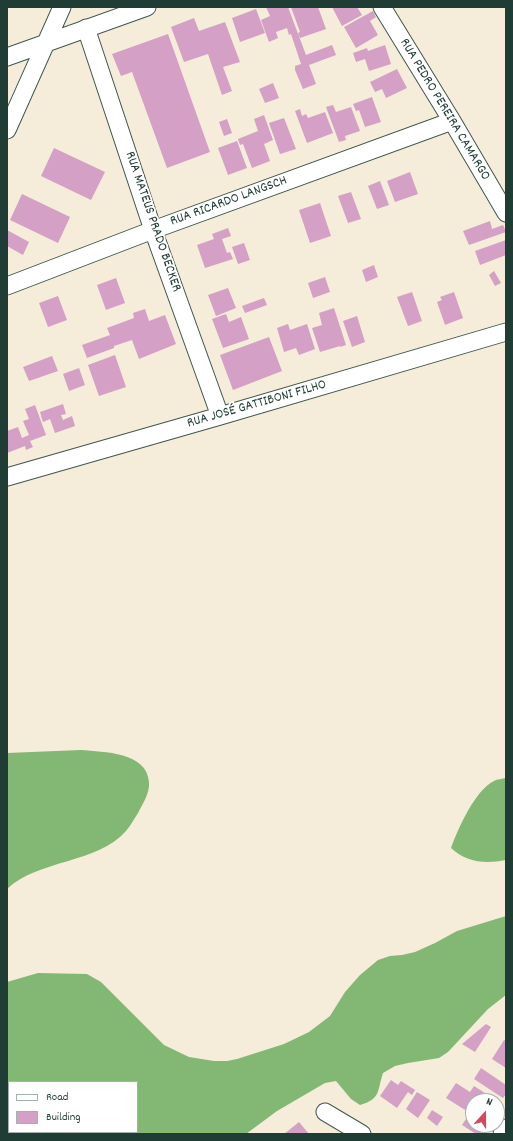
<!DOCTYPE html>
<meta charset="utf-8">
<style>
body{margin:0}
#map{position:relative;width:513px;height:1141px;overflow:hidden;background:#f5ecda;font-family:Dekko,sans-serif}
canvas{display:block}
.frame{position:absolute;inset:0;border:8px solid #1f3d34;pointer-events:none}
.legend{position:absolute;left:8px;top:1081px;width:130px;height:52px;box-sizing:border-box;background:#fff;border:1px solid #a5b1ae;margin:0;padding:5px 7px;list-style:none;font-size:12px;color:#1f3d34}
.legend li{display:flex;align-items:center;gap:8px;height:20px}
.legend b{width:20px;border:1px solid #a5b1ae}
.north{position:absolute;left:465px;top:1093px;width:40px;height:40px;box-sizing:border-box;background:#fff;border:1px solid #a5b1ae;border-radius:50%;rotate:21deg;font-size:11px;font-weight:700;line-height:16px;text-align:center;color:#1f3d34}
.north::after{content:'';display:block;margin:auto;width:14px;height:18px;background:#d1495b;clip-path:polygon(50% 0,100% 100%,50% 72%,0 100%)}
</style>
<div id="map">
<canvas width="513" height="1141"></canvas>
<div class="frame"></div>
<ul class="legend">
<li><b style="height:5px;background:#fff"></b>Road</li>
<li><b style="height:11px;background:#d4a0c5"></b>Building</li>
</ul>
<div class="north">N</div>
</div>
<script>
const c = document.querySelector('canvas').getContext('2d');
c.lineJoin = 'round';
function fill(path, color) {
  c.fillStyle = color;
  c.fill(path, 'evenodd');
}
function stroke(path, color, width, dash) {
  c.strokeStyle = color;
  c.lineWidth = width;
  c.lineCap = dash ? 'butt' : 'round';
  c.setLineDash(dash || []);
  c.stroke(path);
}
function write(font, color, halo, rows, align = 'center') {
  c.font = font + ' Dekko,sans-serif';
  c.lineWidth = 3.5;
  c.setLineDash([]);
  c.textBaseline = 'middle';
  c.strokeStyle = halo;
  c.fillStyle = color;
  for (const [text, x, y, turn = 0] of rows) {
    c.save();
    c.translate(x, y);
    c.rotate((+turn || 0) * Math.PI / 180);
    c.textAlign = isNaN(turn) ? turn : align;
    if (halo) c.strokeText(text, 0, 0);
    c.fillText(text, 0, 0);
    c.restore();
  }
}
const forest = new Path2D(`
 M81,750C104,752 147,752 149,782C150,793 143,803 138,813C134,819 131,825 126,831C97,864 39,859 7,889V753Z
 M506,778V860C486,864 467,863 451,848C458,829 475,790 494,781C497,779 502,779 506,778Z
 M506,916V995L488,1009L448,1052L439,1058L408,1063L395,1066L383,1073C377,1091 381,1099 360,1105L351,1099L336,1081L325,1083L277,1111L246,1134H7V982L38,973L87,974L101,982L164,1045L189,1057L214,1061H227L237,1059L284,1044L309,1032L330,1016L345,992L360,975L378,960L390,956L402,955L415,952L435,943L457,931ZM9,1082H137V1132H9Z`);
const building = new Path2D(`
 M266,7H288L306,55L332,45L336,55L309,65L316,84L303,89L295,70V66L301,64L291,34L289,35L287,28L276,32L278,38L269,42L261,20L270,16Z
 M291,7H318L326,29L300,38L298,33L300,32Z
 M332,7H357L362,15L342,26Z
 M256,9L265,33L240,42L232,18Z
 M373,11L376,17L370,21L378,35L356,48L344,27Z
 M194,18L199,31L225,22L240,62L223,67L232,91L222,95L208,54L184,62L171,27Z
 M168,34L210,152L167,168L132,72L121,76L112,54Z
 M385,45L391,64L369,71L365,59L356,62L353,53L367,48L368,51Z
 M397,69L407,88L386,98L382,89L375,92L370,82Z
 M273,83L279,98L265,103L259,89Z
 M372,97L381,122L365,127L359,110L356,111L353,104Z
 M333,105L336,112L351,107L360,131L345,136L346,140L339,142L326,107Z
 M300,109L302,116L306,114L308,118L325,112L333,133L307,143L295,111Z
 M264,115L273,140L264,144L270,161L252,168L243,144L240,145L238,139L258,131L254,119Z
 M284,118L296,149L280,154L269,123Z
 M227,119L232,133L224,136L219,122Z
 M237,141L247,168L228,175L218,148Z
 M54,148L105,172L91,200L41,176Z
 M410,172L418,194L395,202L387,181Z
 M380,181L389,205L377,209L368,186Z
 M351,192L361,219L348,223L338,196Z
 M22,194L70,217L58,243L10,220Z
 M320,203L331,236L310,243L299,210Z
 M490,221L492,229L503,225L506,232L469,245L463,231Z
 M228,228L231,236L222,239L227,253L230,252L233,259L205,268L197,245L214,239L212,234Z
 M7,230L29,242L23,255L7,246Z
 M506,240V255L480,265L475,251Z
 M244,243L250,260L238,264L232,247Z
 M374,265L378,277L366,282L362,270Z
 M494,271L501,283L495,286L489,275Z
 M325,277L330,292L313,298L308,283Z
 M116,278L125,303L106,310L97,285Z
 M228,288L236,308L216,316L208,295Z
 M412,292L422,321L408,326L397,297Z
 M454,292L463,318L445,325L437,302L442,300L440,297Z
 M58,296L67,320L48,327L39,303Z
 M264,298L267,305L245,313L242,306Z
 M334,308L346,345L340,347V346L320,352L312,328L322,325L319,313Z
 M145,309L149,321L165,315L176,344L139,359L132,340L114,346V348L87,358L82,345L110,335L107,328L134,318L133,313Z
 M226,314L229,322L241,317L249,339L223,348L212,319Z
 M357,316L365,342L352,347L343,321Z
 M288,324L290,330L307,324L315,349L299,355L296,348L284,352L277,328Z
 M269,337L282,371L233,390L220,355Z
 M115,355L126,387L99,396L88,365Z
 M52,356L58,371L29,381L23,367Z
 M79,368L85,385L69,391L63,374Z
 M63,404L66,414L61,415L63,420L72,416L75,426L55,433L50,419L43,422L40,412Z
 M35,405L46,435L30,441L33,447L26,450L25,446L7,453V431L18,427L22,438L29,435L23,421L29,419L25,409Z
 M486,1024L491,1027L475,1052L462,1044Z
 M504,1040L506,1041V1068L492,1059Z
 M481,1068L506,1085V1094L503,1098L474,1079Z
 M391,1080L398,1085L401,1081L415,1090L412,1095L408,1092L397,1108L380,1096Z
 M456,1083L470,1092L474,1086L491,1097L488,1101H473V1125H488L482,1134H476L462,1125L470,1113L446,1098Z
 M417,1092L430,1100L418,1118L406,1109Z
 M432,1110L443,1117L437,1126L427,1118Z
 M299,1122L309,1134H284Z`);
const minor = new Path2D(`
 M382,7L452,121L506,213
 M86,28L153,230L220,416
 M7,57L147,7
 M7,130L62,7
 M7,286L153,230L452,121
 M7,477L220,416L506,332
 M325,1112L362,1134
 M502,1134L506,1128`);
const streetNames = [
 ["RUA PEDRO PEREIRA CAMARGO",444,110,59],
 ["RUA RICARDO LANGSCH",229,202,-20],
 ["RUA MATEUS PRADO BECKER",152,222,71],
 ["RUA JOSÉ GATTIBONI FILHO",257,405,-16]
];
fill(forest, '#83b874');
fill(building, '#d4a0c5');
stroke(minor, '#3f574d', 19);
stroke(minor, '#fff', 17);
write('14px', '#1f3d34', '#fff', streetNames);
</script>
